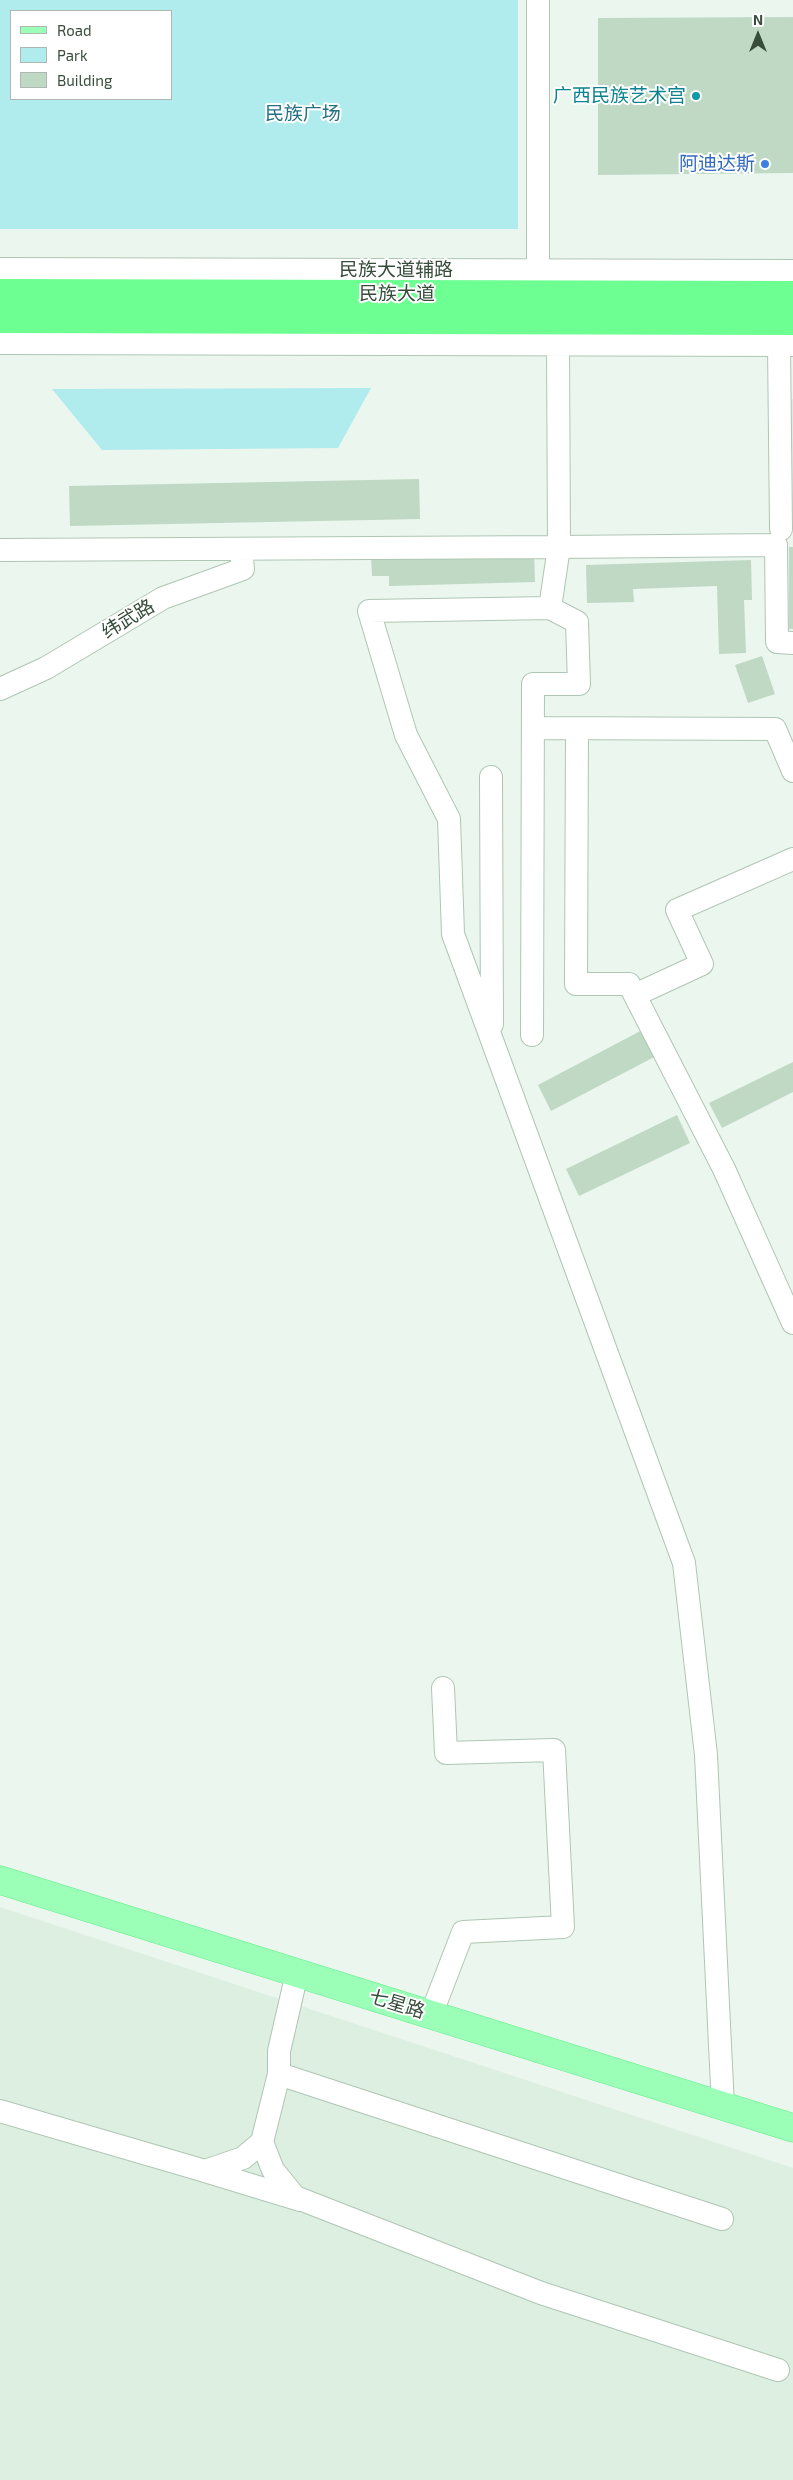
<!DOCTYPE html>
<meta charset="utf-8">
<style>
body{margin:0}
#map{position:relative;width:793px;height:2480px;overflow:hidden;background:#ebf6ee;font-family:"Exo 2",sans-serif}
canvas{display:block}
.legend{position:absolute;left:10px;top:10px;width:162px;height:90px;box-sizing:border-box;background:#fff;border:1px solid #afb7b1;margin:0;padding:6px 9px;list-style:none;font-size:15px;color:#374c3b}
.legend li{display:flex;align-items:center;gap:10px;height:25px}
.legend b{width:25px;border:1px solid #afb7b1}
.north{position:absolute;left:733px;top:10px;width:50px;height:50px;-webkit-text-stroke:4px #fff;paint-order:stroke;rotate:0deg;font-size:14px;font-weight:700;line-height:20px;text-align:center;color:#374c3b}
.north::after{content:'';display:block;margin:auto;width:18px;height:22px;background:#374c3b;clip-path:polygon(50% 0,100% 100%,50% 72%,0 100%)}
</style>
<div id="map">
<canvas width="793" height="2480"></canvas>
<ul class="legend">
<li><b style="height:6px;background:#9bffb8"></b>Road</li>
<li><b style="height:14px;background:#b0ecee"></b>Park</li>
<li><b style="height:14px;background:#bfd9c4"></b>Building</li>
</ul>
<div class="north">N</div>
</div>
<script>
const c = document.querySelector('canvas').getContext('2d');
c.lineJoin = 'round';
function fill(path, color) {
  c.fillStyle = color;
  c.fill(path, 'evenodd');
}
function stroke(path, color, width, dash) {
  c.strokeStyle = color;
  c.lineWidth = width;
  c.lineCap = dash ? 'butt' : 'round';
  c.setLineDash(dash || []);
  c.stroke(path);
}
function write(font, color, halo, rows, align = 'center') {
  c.font = font + ' "Exo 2","Noto Sans SC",sans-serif';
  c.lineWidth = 4;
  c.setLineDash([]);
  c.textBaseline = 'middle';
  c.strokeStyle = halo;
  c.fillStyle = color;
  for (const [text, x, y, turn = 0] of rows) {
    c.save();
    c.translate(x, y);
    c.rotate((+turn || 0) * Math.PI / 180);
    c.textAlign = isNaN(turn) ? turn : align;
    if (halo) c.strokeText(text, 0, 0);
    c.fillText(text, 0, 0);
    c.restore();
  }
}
const residential = new Path2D(`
 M0,1907L793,2168V2480H0Z`);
const green = new Path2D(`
 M0,0H518V229H0ZM171,11V99H11V11Z
 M371,388L338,448L102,450L52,389Z`);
const parking = new Path2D(`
 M789,399H793V514H790Z`);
const building = new Path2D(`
 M793,17V173L598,175V18Z
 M419,479L420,519L70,526L69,486Z
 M789,547H793V629H789Z
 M534,551L535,582L389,586V576H372L371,555Z
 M751,560L752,600H744L746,653L719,654L717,586L633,589L634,602L587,603L586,565Z
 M762,656L775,694L748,703L735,665Z
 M646,1028L660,1054L551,1111L538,1085Z
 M793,1062V1092L722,1128L709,1103Z
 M677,1115L690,1143L579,1196L566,1169Z`);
const minor = new Path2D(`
 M538,0V271
 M0,269L793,271
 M0,343L793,345
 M779,345L781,529
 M0,550L559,547L558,344
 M0,689L46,668L163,598L243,569L241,549
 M533,728L775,729L793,771
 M577,729L576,984H629L724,1169L793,1323
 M491,777L492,1024
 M635,995L702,964L677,910L793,859
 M532,1035L533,684H579L577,622L550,608
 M297,1973L279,2051V2074L262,2142L273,2170L295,2197L541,2293L778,2370
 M431,2015L463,1932L563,1927L554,1750L446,1753L443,1688
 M279,2074L722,2219
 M723,2107L706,1755L684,1563L453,934L449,819L406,735L369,611L550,608L559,547L776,545L777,642L793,643
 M0,2111L205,2171L243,2158L262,2142
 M205,2171L300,2200`);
const major = new Path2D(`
 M0,1880L793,2128`);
const highway = new Path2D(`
 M0,293L793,295
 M0,319L793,321`);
const markers = [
 [696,96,5,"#0f9aa8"],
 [765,164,5,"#3f7fe0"]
];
const cultureNames = [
 ["广西民族艺术宫",686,96]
];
const parkNames = [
 ["民族广场",303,114]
];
const shopNames = [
 ["阿迪达斯",755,164]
];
const streetNames = [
 ["民族大道辅路",396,270],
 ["民族大道",397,294],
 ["纬武路",128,619,-31],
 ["七星路",397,2004,17]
];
fill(residential, '#dcefe1');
fill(green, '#b0ecee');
fill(parking, '#e2e8e3');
fill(building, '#bfd9c4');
stroke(minor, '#afc6b4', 24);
stroke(major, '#60ef88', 29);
stroke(highway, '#2feb57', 29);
stroke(minor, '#fff', 22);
stroke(major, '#9bffb8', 28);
stroke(highway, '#6dff91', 28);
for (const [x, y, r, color] of markers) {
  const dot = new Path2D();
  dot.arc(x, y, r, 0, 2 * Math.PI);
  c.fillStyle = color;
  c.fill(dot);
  stroke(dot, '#fff', 2);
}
write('19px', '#0d838f', '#fff', cultureNames, 'right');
write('19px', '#247184', '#fff', parkNames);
write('19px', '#366cbe', '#fff', shopNames, 'right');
write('19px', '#374c3b', '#fff', streetNames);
</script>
